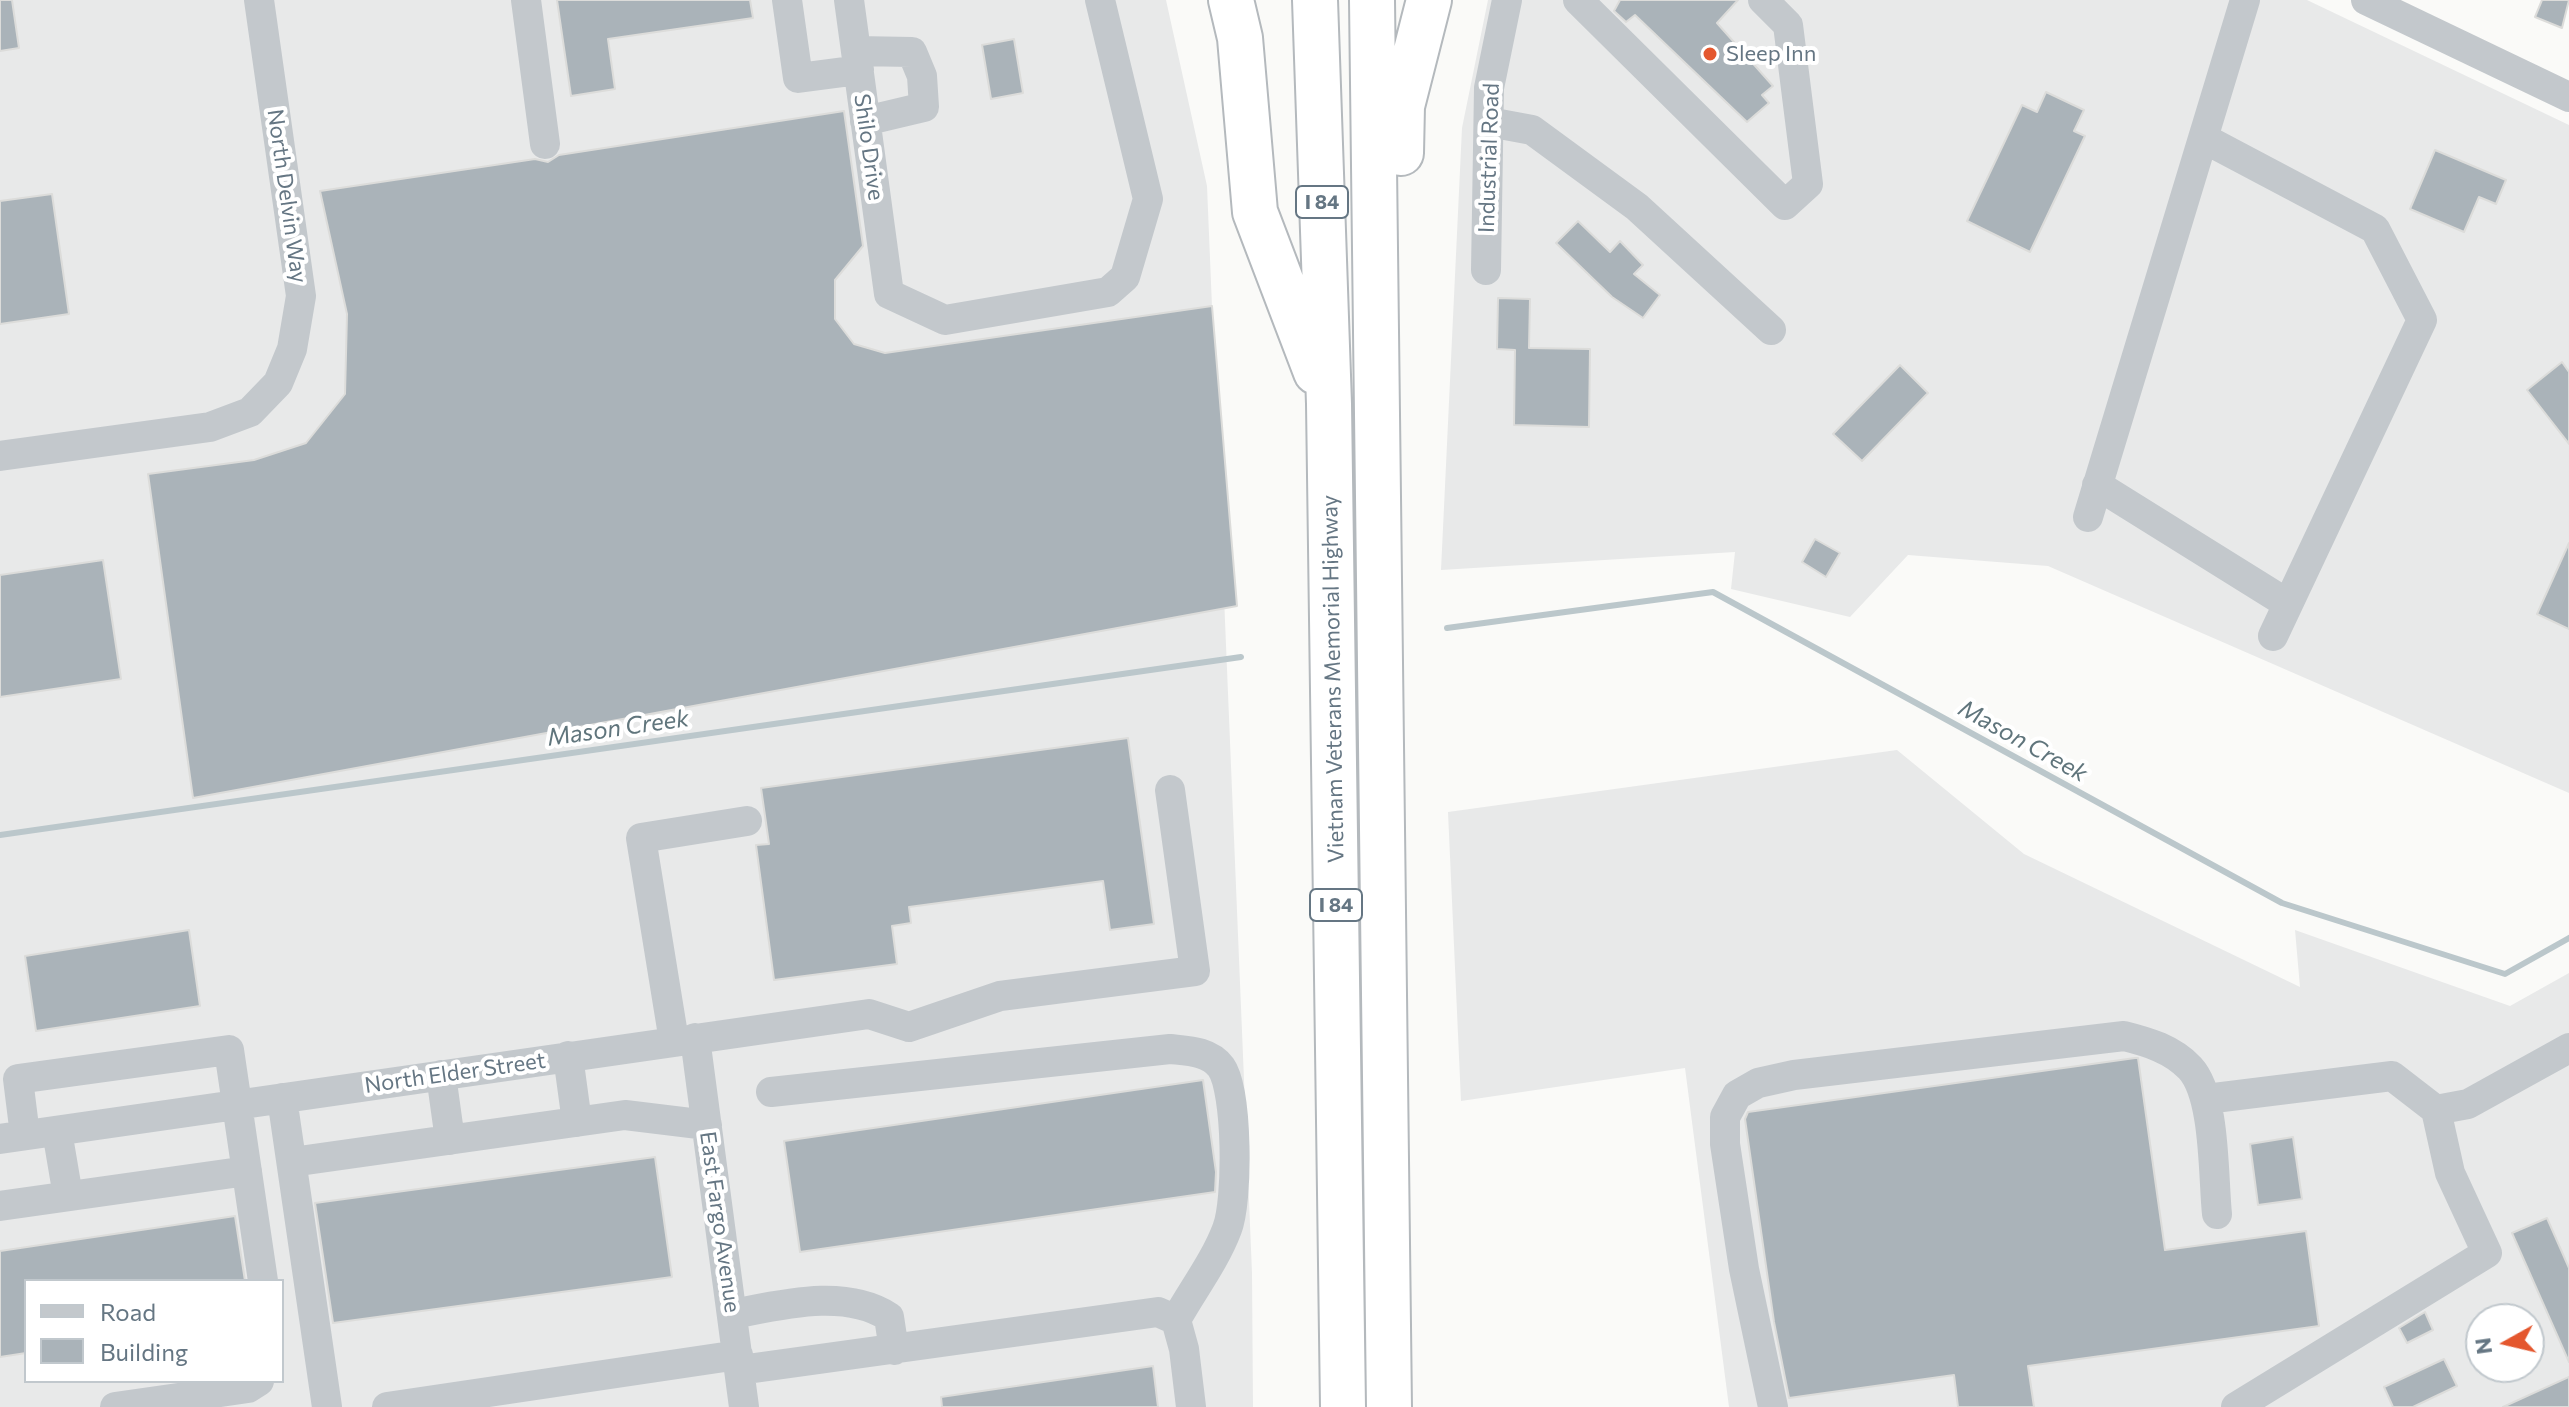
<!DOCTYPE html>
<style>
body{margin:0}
#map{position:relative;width:2569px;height:1407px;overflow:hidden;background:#fafaf8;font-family:Commissioner,sans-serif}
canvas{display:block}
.legend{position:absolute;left:24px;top:1279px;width:260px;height:104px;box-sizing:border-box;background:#fff;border:2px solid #c1c8cd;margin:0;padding:10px 14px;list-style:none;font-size:24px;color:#657683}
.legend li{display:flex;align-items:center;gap:16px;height:40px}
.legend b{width:40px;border:2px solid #c1c8cd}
.north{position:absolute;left:2465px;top:1303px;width:80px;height:80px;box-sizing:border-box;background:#fff;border:2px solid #c1c8cd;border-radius:50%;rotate:262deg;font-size:22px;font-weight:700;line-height:32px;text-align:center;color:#657683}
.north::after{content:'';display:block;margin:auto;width:28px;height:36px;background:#e4572e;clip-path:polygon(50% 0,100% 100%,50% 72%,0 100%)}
</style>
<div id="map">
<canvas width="2569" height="1407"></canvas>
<ul class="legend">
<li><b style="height:10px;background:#c3c8cc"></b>Road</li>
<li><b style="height:22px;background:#aab3b9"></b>Building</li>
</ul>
<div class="north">N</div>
</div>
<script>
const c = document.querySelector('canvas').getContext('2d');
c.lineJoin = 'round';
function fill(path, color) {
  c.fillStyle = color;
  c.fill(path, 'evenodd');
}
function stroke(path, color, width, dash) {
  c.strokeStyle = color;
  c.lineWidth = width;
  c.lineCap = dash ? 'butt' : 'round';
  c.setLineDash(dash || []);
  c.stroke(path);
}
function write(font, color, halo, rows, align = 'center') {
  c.font = font + ' Commissioner,sans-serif';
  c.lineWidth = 8;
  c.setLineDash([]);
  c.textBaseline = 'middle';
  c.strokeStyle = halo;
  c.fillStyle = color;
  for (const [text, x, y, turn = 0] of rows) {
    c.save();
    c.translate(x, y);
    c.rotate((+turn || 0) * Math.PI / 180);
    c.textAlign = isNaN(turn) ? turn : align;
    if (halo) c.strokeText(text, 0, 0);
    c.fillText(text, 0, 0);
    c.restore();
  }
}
const built = new Path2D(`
 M0,0H1166L1207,186L1252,1273L1253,1407H0ZM26,1281H282V1381H26Z
 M1488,0H2307L2569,125V793L2048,566L1908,555L1850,617L1731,589L1735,552L1441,570L1462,128Z
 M1897,750L2024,854L2300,987L2295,930L2510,1006L2569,973V1407H1729L1685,1068L1461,1101L1448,812ZM2481,1319H2529V1367H2481Z`);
const stream = new Path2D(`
 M1447,628L1713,592L2282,903L2505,974L2569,938
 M0,835L1241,657`);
const building = new Path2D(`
 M0,0H12L19,48L0,51Z
 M557,0H750L753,18L608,39L615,89L571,96Z
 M1620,0H1738L1717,23L1773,86L1762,95L1769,103L1747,122L1635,15L1626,22L1614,11Z
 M2542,0H2569L2562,28L2535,17Z
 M1014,39L1023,93L991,99L982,45Z
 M2046,92L2084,110L2074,131L2085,136L2030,252L1967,221L2022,105L2037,112Z
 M844,111L863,246L835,280V319L854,344L885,353L1212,306L1237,606L193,798L148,474L254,460L306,443L345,394L347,314L320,191L535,159L548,162L559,155Z
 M2435,150L2506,180L2496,204L2479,197L2464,232L2410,209Z
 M52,194L69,314L0,324V201Z
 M1578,221L1610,252L1620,241L1643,265L1634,274L1660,295L1643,318L1612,297L1556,243Z
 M1498,298L1530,299L1529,348L1590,349L1589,427L1514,425L1515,350L1497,349Z
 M2562,362L2569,372V444L2527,390Z
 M1900,365L1928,393L1862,461L1833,434Z
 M1815,539L1840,553L1826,577L1802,562Z
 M2569,543V629L2537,614Z
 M103,560L121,679L0,697V575Z
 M1128,738L1154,924L1110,930L1103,881L909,907L911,923L892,926L897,964L774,980L756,845L769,844L761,788Z
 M189,930L200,1006L36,1031L25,956Z
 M2135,1058H2138L2165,1250L2306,1231L2319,1326L2028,1366L2034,1407H1958L1954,1375L1789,1398L1774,1322L1745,1119L1748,1112Z
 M1203,1080L1216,1172L1215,1192L800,1252L784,1141Z
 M2293,1137L2302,1199L2258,1205L2250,1144Z
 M655,1157L672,1277L333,1323L315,1203Z
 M235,1216L245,1281H26V1353L0,1357V1251Z
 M2547,1218L2569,1268V1362L2512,1233Z
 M2425,1312L2433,1330L2407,1343L2399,1328Z
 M2444,1359L2457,1386L2413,1407H2393L2384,1387Z
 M1153,1366L1158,1407H942L941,1397Z
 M2569,1377V1407H2503Z`);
const minor = new Path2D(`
 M526,0L545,144
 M787,0L798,78L859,70
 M849,0L889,294L945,320L1108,292L1125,277L1148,199L1100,0
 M1578,0L1785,205L1808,184L1788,25L1763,0
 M2366,0L2569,97
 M856,51L912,52L922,76L924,107L865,121
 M1489,122L1532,130L1637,207L1771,330
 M2203,138L2375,229L2422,320L2273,636
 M1486,270L1489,88L1507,0
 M0,456L210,427L250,412L278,383L292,349L301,296L259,0
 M2097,485L2288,604
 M2088,517L2245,0
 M909,1027L1000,996L1195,971L1170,790
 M695,1038L744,1407
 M674,1041L641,838L747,821
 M568,1056L577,1122
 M441,1075L450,1140
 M771,1092L1170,1049C1188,1051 1209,1051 1221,1067C1238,1091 1238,1202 1227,1229C1215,1261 1192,1291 1176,1320
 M282,1098L327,1407
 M2206,1099L2392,1076L2436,1110L2468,1104L2569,1048
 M57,1131L68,1196
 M25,1135L18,1079L229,1050L263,1281
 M0,1139L869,1014L909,1027
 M292,1162L625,1115L707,1125
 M0,1206L247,1171
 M733,1314C781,1305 845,1288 889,1317L894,1350
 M740,1370L1158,1312L1176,1320L1184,1349L1191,1407
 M115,1407L248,1388L259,1381
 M387,1407L738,1355
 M1773,1407L1744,1269L1725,1144V1117L1737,1095L1758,1083L1794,1075L2124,1036C2148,1042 2172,1049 2190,1068C2216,1096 2213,1177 2217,1214
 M2236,1407L2487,1253L2450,1173L2436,1110`);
const highway = new Path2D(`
 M1231,0L1240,38L1255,212L1316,372
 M1315,0L1329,404L1343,1407
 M1372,0L1389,1407
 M1401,153L1402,106L1429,0`);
const markers = [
 [1710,54,8,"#e4572e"]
];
const shields = [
 [1322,202,52],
 [1336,905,52]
];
const shieldNames = [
 ["I 84",1322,202],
 ["I 84",1336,905]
];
const poiNames = [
 ["Sleep Inn",1726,54]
];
const streetNames = [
 ["Shilo Drive",869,147,82],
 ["Industrial Road",1489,158,-88],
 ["North Delvin Way",287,196,82],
 ["Vietnam Veterans Memorial Highway",1333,679,-91],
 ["North Elder Street",455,1073,-8],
 ["East Fargo Avenue",720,1222,82]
];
const waterNames = [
 ["Mason Creek",618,728,-8],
 ["Mason Creek",2023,741,29]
];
fill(built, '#e8e9e9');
stroke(stream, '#bbc7cb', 6);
fill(building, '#aab3b9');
stroke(building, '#dcdcda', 2);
stroke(highway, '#b4b9bd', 48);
stroke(minor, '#c3c8cc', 30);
stroke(highway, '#fff', 44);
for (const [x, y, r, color] of markers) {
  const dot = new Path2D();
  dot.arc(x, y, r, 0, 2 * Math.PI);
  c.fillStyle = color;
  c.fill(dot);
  stroke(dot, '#fff', 3);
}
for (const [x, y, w] of shields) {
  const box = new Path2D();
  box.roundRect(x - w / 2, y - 16, w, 32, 6);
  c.fillStyle = '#fff';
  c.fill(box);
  stroke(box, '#657683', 2);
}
write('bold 20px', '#657683', null, shieldNames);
write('22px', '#657683', '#fff', poiNames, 'left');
write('22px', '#657683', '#fff', streetNames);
write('italic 24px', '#60757c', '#fff', waterNames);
</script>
